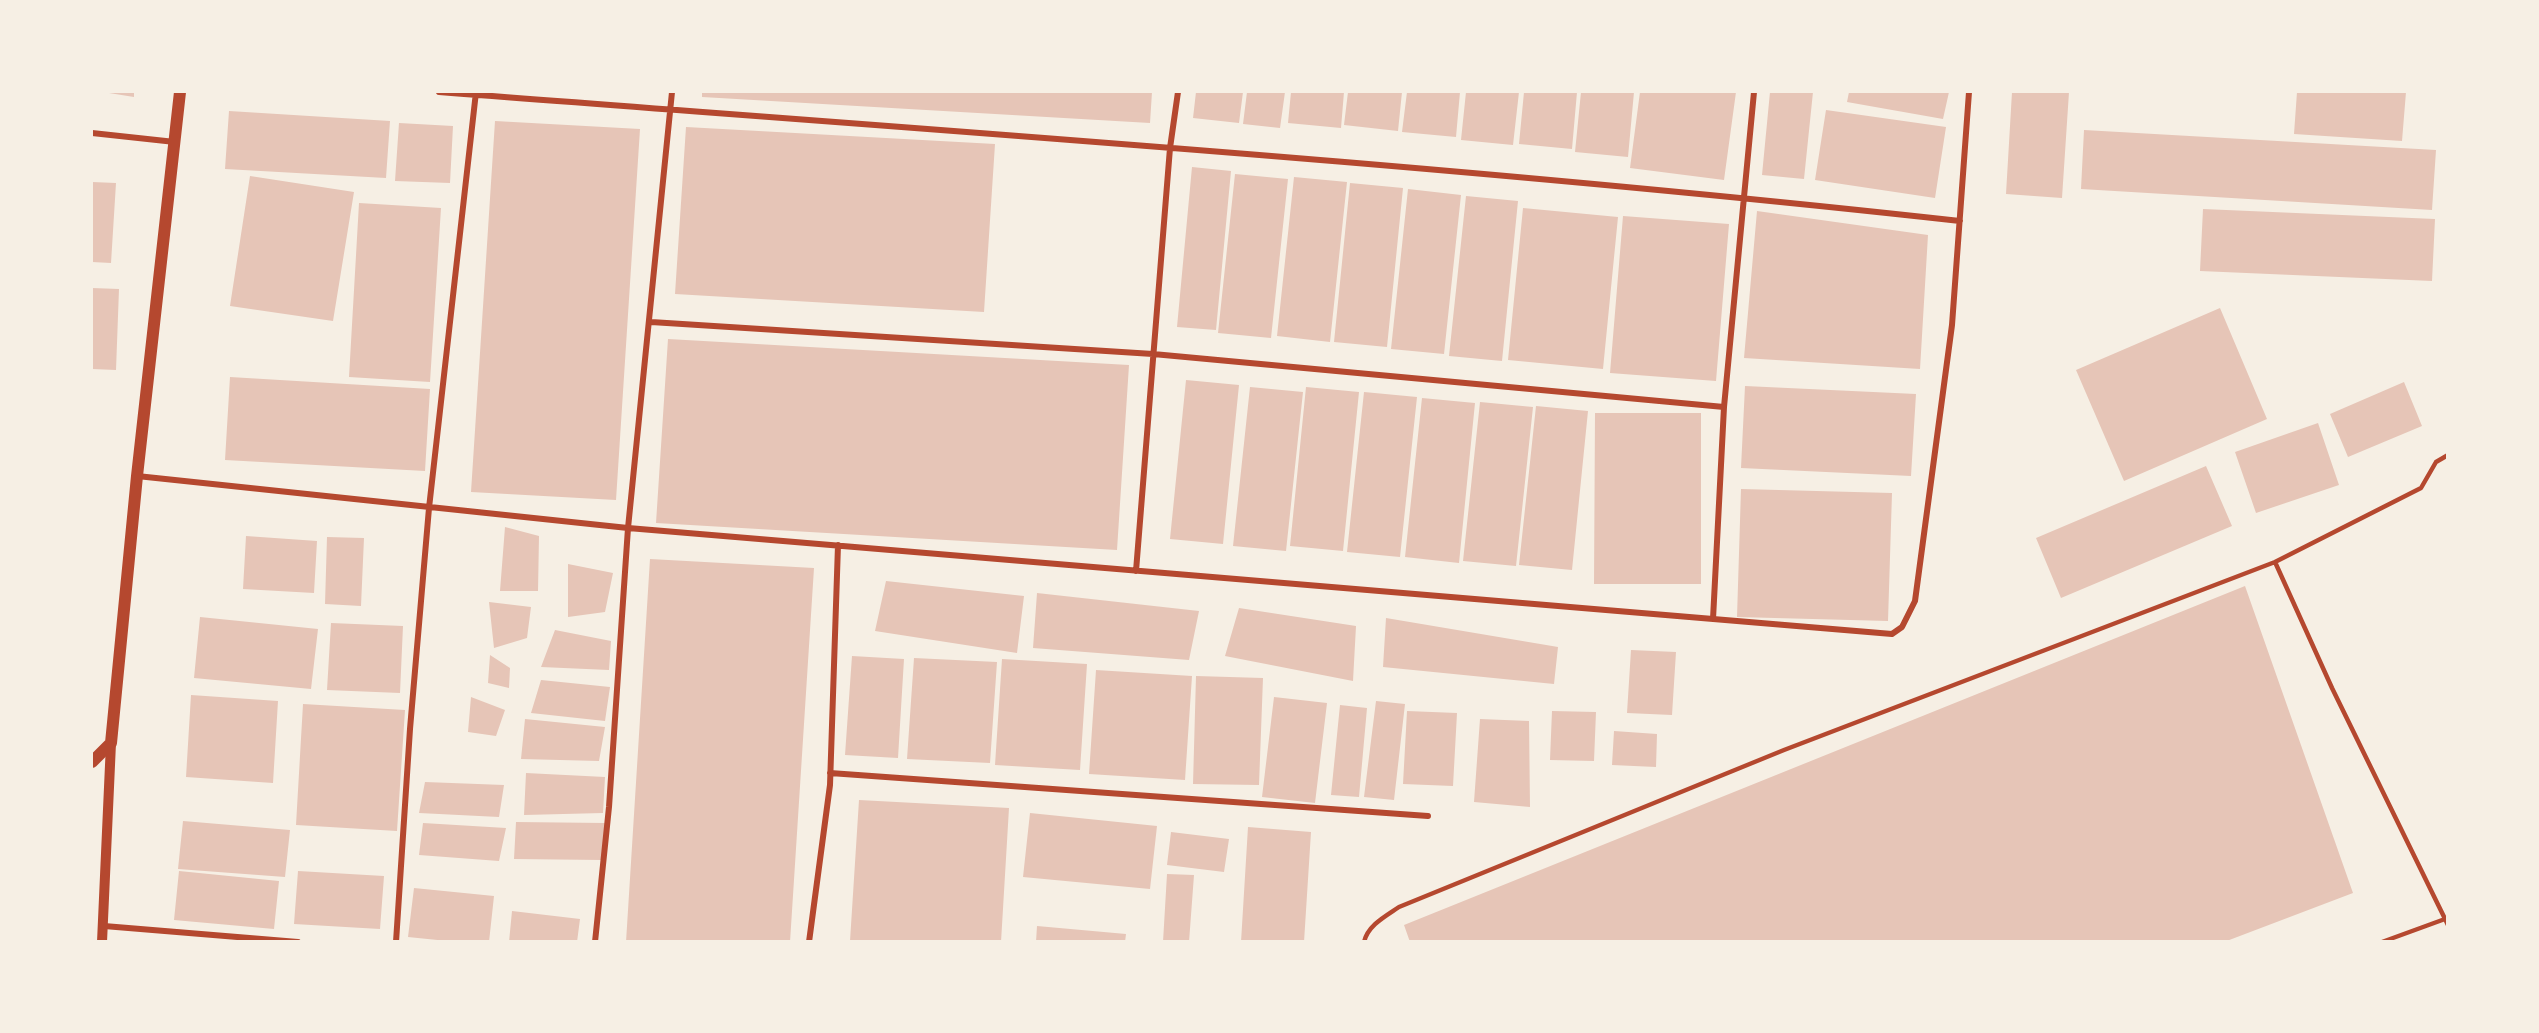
<!DOCTYPE html>
<style>
body{margin:0}
#map{position:relative;width:2539px;height:1033px;overflow:hidden;background:#f6efe4;font-family:"DM Sans",sans-serif}
canvas{display:block}
.frame{position:absolute;inset:0;border:93px solid #f6efe4;pointer-events:none}
</style>
<div id="map">
<canvas width="2539" height="1033"></canvas>
<div class="frame"></div>
</div>
<script>
const c = document.querySelector('canvas').getContext('2d');
c.lineJoin = 'round';
function fill(path, color) {
  c.fillStyle = color;
  c.fill(path, 'evenodd');
}
function stroke(path, color, width, dash) {
  c.strokeStyle = color;
  c.lineWidth = width;
  c.lineCap = dash ? 'butt' : 'round';
  c.setLineDash(dash || []);
  c.stroke(path);
}
const building = new Path2D(`
 M109,92H134V97L109,93Z
 M702,92H1152L1150,123L702,97Z
 M1196,92H1243L1239,123L1193,118Z
 M1247,92H1285L1280,128L1243,124Z
 M1291,92H1344L1341,128L1288,123Z
 M1348,92H1402L1398,131L1344,125Z
 M1407,92H1460L1456,137L1402,132Z
 M1466,92H1519L1513,145L1461,140Z
 M1524,92H1577L1572,149L1519,144Z
 M1581,92H1634L1628,157L1575,152Z
 M1640,92H1736L1724,180L1630,168Z
 M1770,92H1813L1804,179L1762,175Z
 M1849,92H1949L1943,119L1847,102Z
 M2012,92H2069L2062,198L2006,194Z
 M2297,92H2406L2402,141L2294,134Z
 M1826,110L1946,127L1935,198L1815,180Z
 M229,111L390,121L386,178L225,169Z
 M495,121L640,129L616,500L471,492Z
 M399,123L453,126L450,183L395,181Z
 M686,127L995,144L984,312L675,294Z
 M2084,130L2436,150L2432,210L2081,189Z
 M1192,167L1231,171L1216,330L1177,327Z
 M1235,174L1288,179L1271,338L1218,333Z
 M250,176L354,192L333,321L230,306Z
 M1294,177L1347,182L1330,342L1277,336Z
 M92,182L116,183L111,263L92,262Z
 M1350,183L1403,188L1387,347L1334,342Z
 M1408,189L1461,195L1444,354L1391,349Z
 M1466,196L1518,201L1502,361L1449,356Z
 M359,203L441,208L430,382L349,377Z
 M1523,208L1618,217L1603,369L1508,360Z
 M2203,209L2435,219L2432,281L2200,271Z
 M1757,211L1928,235L1920,369L1744,358Z
 M1623,216L1729,224L1716,381L1610,373Z
 M92,288L119,289L116,370L92,369Z
 M2220,308L2267,419L2124,481L2076,370Z
 M668,339L1129,365L1117,550L656,523Z
 M230,377L430,389L425,471L225,460Z
 M1186,380L1239,385L1223,544L1170,539Z
 M2404,382L2422,426L2348,457L2330,414Z
 M1745,386L1916,394L1911,476L1741,468Z
 M1250,387L1303,392L1286,551L1233,546Z
 M1306,387L1359,392L1343,551L1290,546Z
 M1364,392L1417,397L1400,557L1347,552Z
 M1422,398L1475,403L1459,563L1405,557Z
 M1480,402L1533,407L1516,566L1463,561Z
 M1536,406L1588,411L1572,570L1519,565Z
 M1595,413H1701V584H1594Z
 M2318,423L2339,485L2256,513L2235,452Z
 M2206,466L2232,526L2061,598L2036,538Z
 M1741,489L1892,493L1888,621L1737,617Z
 M505,527L539,536L538,591H500Z
 M246,536L317,541L314,593L243,589Z
 M327,537L364,538L361,606L325,604Z
 M650,559L814,568L790,942H626Z
 M568,564L613,573L605,612L568,617Z
 M886,581L1024,596L1017,653L875,631Z
 M2245,586L2353,893L2224,942H1410L1404,925Z
 M1037,593L1199,611L1189,660L1033,648Z
 M489,602L531,607L527,638L494,648Z
 M1239,608L1356,626L1353,681L1225,656Z
 M200,617L318,629L311,689L194,678Z
 M1386,618L1558,647L1554,684L1383,667Z
 M331,623L403,626L400,693L327,690Z
 M555,630L611,641L609,670L541,667Z
 M1631,650L1676,652L1672,715L1627,713Z
 M490,655L510,668L509,688L488,683Z
 M852,656L904,659L898,758L845,755Z
 M914,658L997,662L990,763L907,759Z
 M1002,659L1087,664L1080,770L995,765Z
 M1096,670L1192,676L1185,780L1089,774Z
 M1196,676L1263,678L1259,785L1193,784Z
 M541,680L610,687L605,721L531,713Z
 M191,695L278,701L273,783L186,777Z
 M471,697L505,710L496,736L468,732Z
 M1274,697L1327,703L1315,803L1262,797Z
 M1376,701L1405,704L1394,800L1364,797Z
 M303,704L405,710L397,831L296,825Z
 M1340,705L1367,708L1359,797L1331,795Z
 M1407,711L1457,713L1453,786L1403,784Z
 M1552,711L1596,712L1594,761L1550,760Z
 M525,719L605,727L599,761L521,759Z
 M1480,719L1529,721L1530,807L1474,802Z
 M1614,731L1657,734L1656,767L1612,765Z
 M526,773L605,777L603,813L524,815Z
 M425,782L504,785L499,817L419,813Z
 M859,800L1009,808L1001,942L850,941Z
 M1030,813L1157,826L1150,889L1023,877Z
 M183,821L290,830L285,877L178,869Z
 M516,822L605,823L602,860L514,859Z
 M423,823L506,828L499,861L419,855Z
 M1248,827L1311,832L1304,942H1241Z
 M1171,832L1229,839L1224,872L1167,865Z
 M179,871L279,881L274,929L174,920Z
 M298,871L384,876L380,929L294,924Z
 M1167,874L1194,875L1189,942H1163Z
 M414,888L494,896L489,942H457L408,937Z
 M512,911L580,919L577,942H509Z
 M1037,926L1126,934L1125,942H1036Z`);
const service = new Path2D(`
 M2275,562L2332,688L2448,925
 M1364,942C1368,925 1386,916 1399,907L1784,750L2275,562L2421,488L2436,462L2448,455
 M2382,942L2445,919`);
const minor = new Path2D(`
 M439,92C946,131 1454,165 1960,221
 M92,133L175,142
 M651,322L1153,354L1724,407
 M137,476L628,528L1892,634L1902,627L1915,601L1952,325L1969,92
 M1136,571L1170,148L1178,92
 M1713,619L1724,407L1754,92
 M830,773L1428,816
 M104,926L298,942
 M396,942L410,729L429,508L476,92
 M595,942L609,807L628,528L672,92
 M809,942L830,785L838,545`);
const tertiary = new Path2D(`
 M102,942L111,743`);
const secondary = new Path2D(`
 M92,762L111,743L137,476L180,92`);
fill(building, '#e6c5b7');
stroke(service, '#b5482f', 4.5);
stroke(minor, '#b5482f', 6);
stroke(tertiary, '#b5482f', 10);
stroke(secondary, '#b5482f', 12);
</script>
